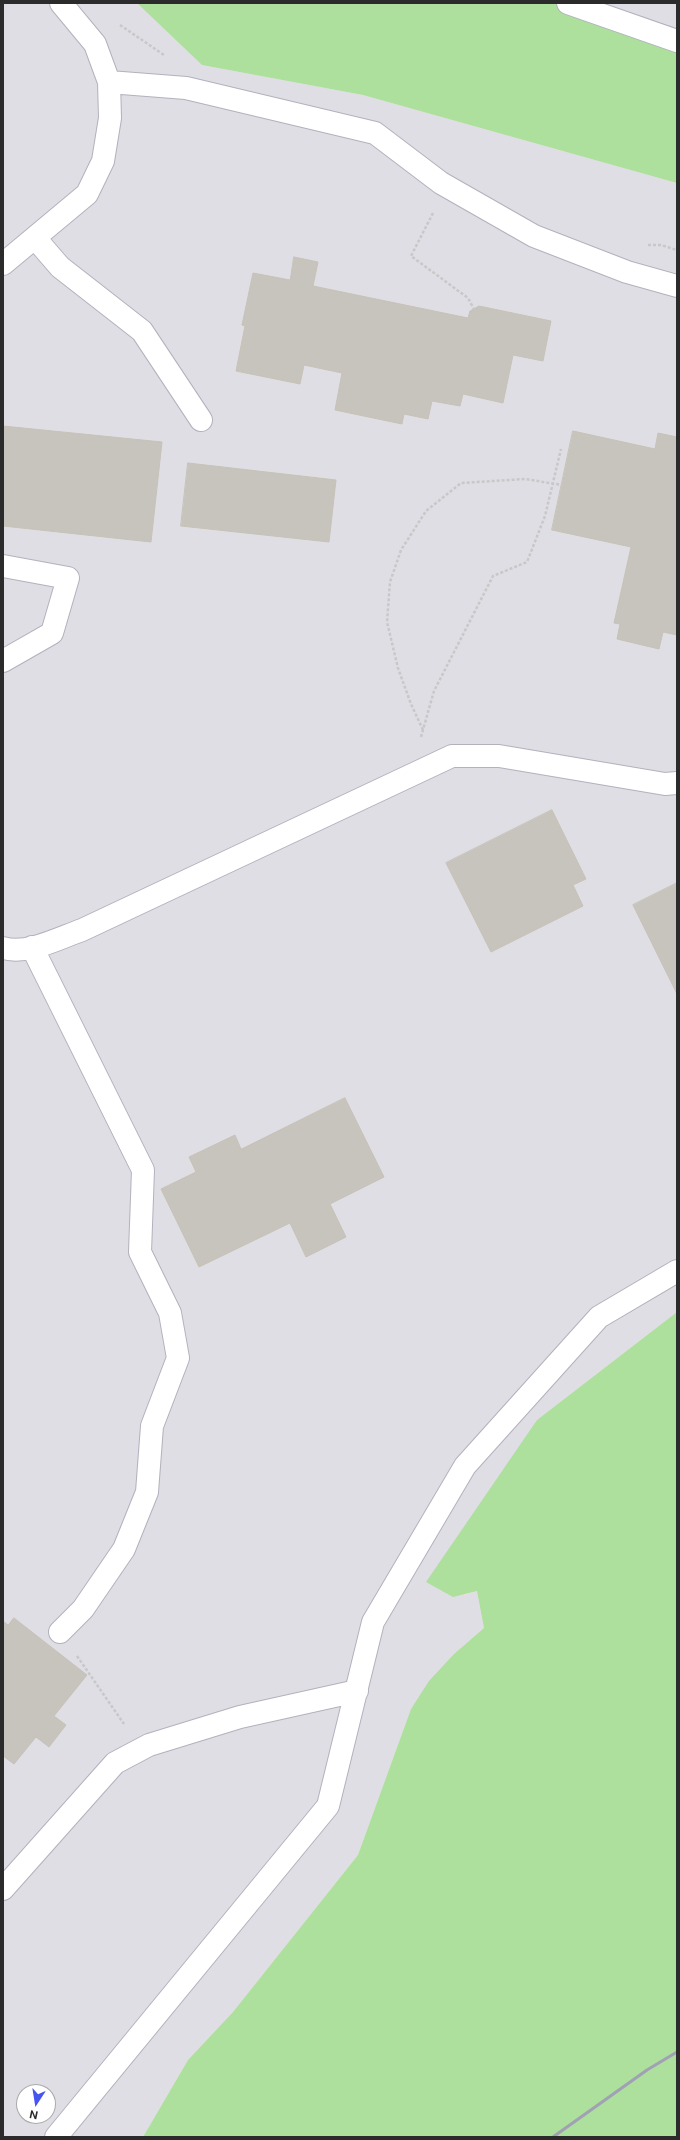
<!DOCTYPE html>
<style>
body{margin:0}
#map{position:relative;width:680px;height:2140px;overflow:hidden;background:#ece7dd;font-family:"Public Sans",sans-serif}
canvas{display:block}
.frame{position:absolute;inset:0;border:4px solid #2b2b2b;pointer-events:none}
.north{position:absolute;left:16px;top:2084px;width:40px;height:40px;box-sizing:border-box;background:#fff;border:1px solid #aaa;border-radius:50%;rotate:192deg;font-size:11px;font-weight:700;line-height:16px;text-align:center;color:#2b2b2b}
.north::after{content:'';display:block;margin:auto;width:14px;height:18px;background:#4655f0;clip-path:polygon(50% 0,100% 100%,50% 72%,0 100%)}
</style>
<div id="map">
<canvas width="680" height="2140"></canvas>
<div class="frame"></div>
<div class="north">N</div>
</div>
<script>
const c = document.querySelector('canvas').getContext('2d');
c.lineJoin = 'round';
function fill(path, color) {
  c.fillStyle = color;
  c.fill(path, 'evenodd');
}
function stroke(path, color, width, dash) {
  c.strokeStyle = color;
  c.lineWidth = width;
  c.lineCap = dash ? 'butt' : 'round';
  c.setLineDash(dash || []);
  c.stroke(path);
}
const industrial = new Path2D(`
 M3,3H137L202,65L363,95L677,183V1312L537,1420L464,1595L477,1591L484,1628L454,1654L411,1709L358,1855L233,2012L188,2060L143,2137H3ZM24,2092H48V2116H24Z
 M568,3H677V41Z`);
const green = new Path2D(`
 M137,3H568L677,41V183L363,95L202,65Z
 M677,1312V2137H143L188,2060L233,2012L358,1855L411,1709L429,1681L454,1654L484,1628L477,1591L453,1597L426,1582L537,1420Z`);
const building = new Path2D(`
 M294,257L318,262L313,286L468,318L470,311L479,306L551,321L543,361L513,355L503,403L463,394L460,406L432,401L428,419L404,414L402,424L335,410L342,373L304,365L300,384L236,371L245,326L242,325L253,273L290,280Z
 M3,426L162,442L151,542L3,526Z
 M573,431L655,449L658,433L677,437V635L663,632L659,649L617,639L620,624L614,623L631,547L552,530Z
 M188,463L336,480L329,542L181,526Z
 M552,810L586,879L573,885L583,906L491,952L446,863Z
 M677,883V994L633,905Z
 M345,1098L384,1177L330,1204L346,1237L306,1257L290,1223L199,1267L161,1189L196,1172L189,1157L235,1135L241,1149Z
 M14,1618L87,1675L54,1716L66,1725L49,1747L36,1737L14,1764L3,1756V1621L8,1625Z`);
const path = new Path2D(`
 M120,25L164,55
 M433,213L411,256L468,298L474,309
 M648,245H661L677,250
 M423,730L411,704L398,668L387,622L390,582L401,550L426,511L461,483L525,479L562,485
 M421,737L434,691L493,576L527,562L545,516L561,449
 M77,1656L124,1724`);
const minor = new Path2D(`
 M568,3L677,41
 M109,82L186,88L375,133L441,183L534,236L627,272L677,286
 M35,238L60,267L142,331L201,420
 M3,264L87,194L103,161L110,118L109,82L95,44L61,3
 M3,566L68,578L52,633L3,661
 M32,947L143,1170L140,1252L170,1313L178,1358L152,1426L147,1492L124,1549L83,1609L60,1632
 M3,948C28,955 59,938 82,930L452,756H499L665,784L677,783
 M3,1889L115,1763L149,1745L240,1717L357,1691
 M56,2137L328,1806L373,1622L465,1466L599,1317L677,1271`);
const rail = new Path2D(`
 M553,2137L647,2070L677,2052`);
fill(industrial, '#e0dee5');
fill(green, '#addf9d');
fill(building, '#c7c4bd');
stroke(building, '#c7c3b7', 1);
stroke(minor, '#b1b2bd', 24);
stroke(path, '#c8c8c8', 2.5, [3, 2]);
stroke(minor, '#fff', 22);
stroke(rail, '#a0a1b4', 3);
</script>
